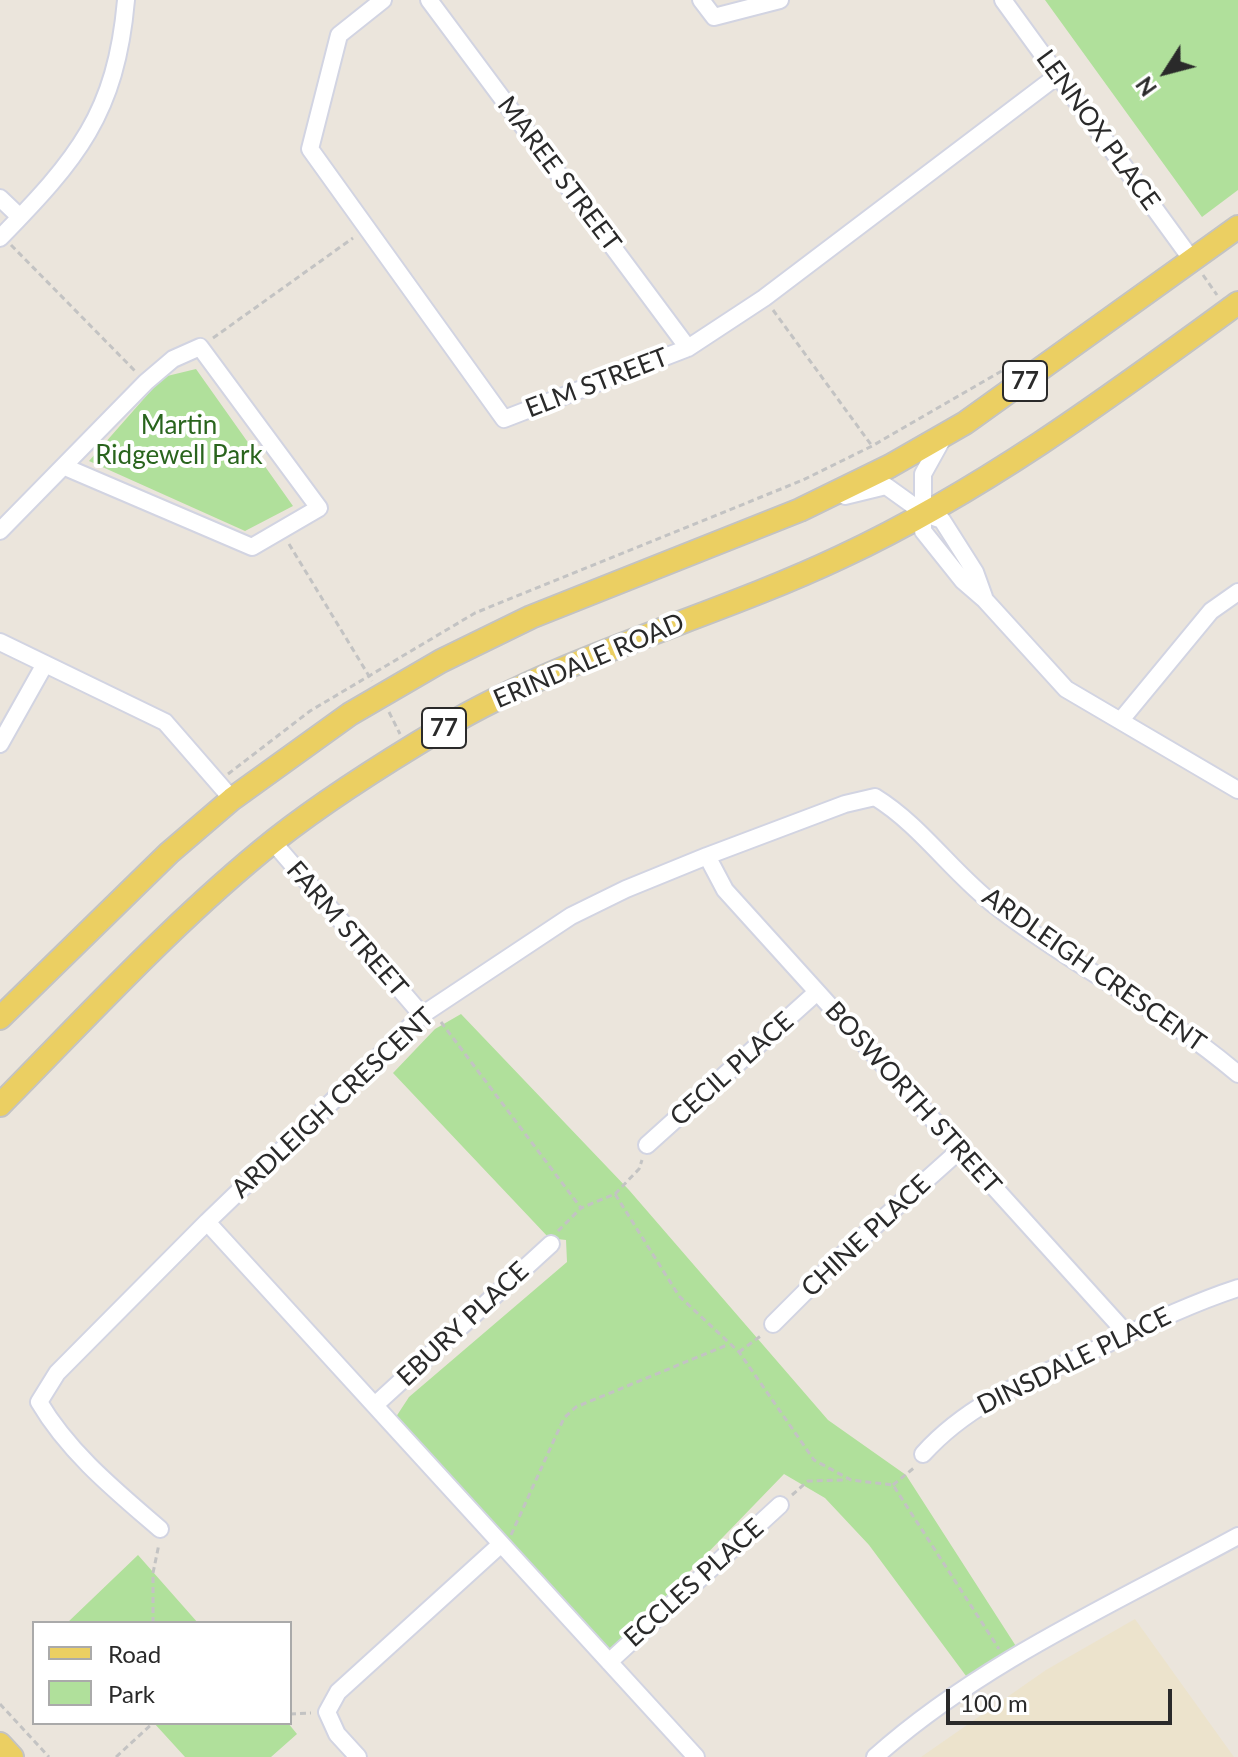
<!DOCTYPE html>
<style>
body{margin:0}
#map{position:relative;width:1238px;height:1757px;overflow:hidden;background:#ebe5dc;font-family:Lato,sans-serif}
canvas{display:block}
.legend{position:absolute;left:32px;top:1621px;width:260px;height:104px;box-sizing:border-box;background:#fff;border:2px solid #aaa;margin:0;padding:10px 14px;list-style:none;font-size:24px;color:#2a2a2a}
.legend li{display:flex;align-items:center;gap:16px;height:40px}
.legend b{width:40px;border:2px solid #aaa}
.north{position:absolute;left:1126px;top:32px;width:80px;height:80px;-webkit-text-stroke:6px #fff;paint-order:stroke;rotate:234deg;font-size:22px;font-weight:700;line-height:32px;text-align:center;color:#2a2a2a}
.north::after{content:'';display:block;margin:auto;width:28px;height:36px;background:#2a2a2a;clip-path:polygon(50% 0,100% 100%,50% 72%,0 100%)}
.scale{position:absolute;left:946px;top:1689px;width:226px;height:36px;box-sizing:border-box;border:4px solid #2a2a2a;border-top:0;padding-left:10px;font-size:24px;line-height:28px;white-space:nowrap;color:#2a2a2a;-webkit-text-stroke:6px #fff;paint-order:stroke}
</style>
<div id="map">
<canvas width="1238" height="1757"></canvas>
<ul class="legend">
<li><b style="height:10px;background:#ebcf62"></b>Road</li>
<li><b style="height:22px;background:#b0e09b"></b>Park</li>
</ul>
<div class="north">N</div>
<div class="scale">100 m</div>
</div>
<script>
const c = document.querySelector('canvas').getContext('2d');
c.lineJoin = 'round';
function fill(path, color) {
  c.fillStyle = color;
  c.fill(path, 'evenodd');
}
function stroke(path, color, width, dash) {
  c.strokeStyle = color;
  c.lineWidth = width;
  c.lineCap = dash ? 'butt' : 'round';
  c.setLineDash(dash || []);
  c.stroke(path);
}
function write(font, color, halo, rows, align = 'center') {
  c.font = font + ' Lato,sans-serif';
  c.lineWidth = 8;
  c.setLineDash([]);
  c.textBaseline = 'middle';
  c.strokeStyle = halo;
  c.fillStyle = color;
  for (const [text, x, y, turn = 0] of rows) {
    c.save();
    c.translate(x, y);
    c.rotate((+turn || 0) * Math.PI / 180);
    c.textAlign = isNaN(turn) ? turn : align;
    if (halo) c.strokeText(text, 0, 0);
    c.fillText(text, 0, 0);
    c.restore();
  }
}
const education = new Path2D(`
 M1135,1619L1234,1757H921L1046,1670Z`);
const green = new Path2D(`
 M1045,0H1238V190L1202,217Z
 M196,369L293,506L245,531L89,461L163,377Z
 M461,1014L629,1190L828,1420L906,1475L1021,1654L975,1688L869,1545L825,1498L784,1474L607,1657L392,1423L409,1397L567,1262L566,1240L549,1238L393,1073L435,1029Z
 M138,1555L198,1623H67Z
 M154,1723H288L297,1734L271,1757H185Z`);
const path = new Path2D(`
 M11,245L135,371
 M1203,275L1217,295
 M773,310L872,446
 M213,338L353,238
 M289,544L372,681
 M389,712L400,734
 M228,774L310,711L475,613L803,480L872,446L1005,369
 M441,1022L581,1208L615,1194L679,1296L739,1352L814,1460L851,1480L893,1485L999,1649
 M615,1194L639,1169L642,1160
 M558,1231L581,1208
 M739,1352L762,1335
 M893,1485L915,1467
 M792,1495L808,1481L847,1480
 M511,1535L564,1418L576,1407L727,1345
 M153,1623V1573L159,1544
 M0,1704L49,1757
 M290,1714L311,1713
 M116,1757L153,1723`);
const minor = new Path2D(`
 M383,0L339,35L310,149L504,419L688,348L764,298L1057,76
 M429,0L688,348
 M701,0L714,17L780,0
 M1003,0L1192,260
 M0,198L20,217
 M0,238C77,159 116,114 126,0
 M943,438L923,474V531L963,581L985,600L1066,689L1238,790
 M845,496L886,486L925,514L942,520L975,572L984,597
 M0,531L146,382L173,359L200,347L319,508L252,547L65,467
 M0,642L165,722L232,799
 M1121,720L1211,611L1238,592
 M0,744L45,664
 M273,842L422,1015
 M707,856L725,890L1127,1334
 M647,1145L817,992
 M773,1324L839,1258L961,1149
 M375,1405L551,1244
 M923,1454C969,1403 1029,1380 1090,1352C1139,1329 1186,1305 1238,1288
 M160,1529C116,1491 69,1453 39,1402L57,1373L207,1222
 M609,1662L780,1505
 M358,1757L337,1734L327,1712L338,1692L500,1545
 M696,1757L207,1222L422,1015L571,916L626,889L707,856L845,804L875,797C922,826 953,874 997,907C1075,967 1163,1010 1238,1074
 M875,1757C980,1663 1115,1603 1238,1536`);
const major = new Path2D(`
 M0,1018L169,853L232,799L350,714L441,661L531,617L800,510L890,466L965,423L1238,227
 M0,1105C89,1015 175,920 275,840C327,799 386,762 443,728C568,654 710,619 841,557C984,490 1111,396 1238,303
 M0,1744L12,1757`);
const shields = [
 [1025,381,44],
 [444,728,44]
];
const shieldNames = [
 ["77",1025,381],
 ["77",444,728]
];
const streetNames = [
 ["LENNOX PLACE",1098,130,54],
 ["MAREE STREET",559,174,53],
 ["ELM STREET",597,383,-21],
 ["ERINDALE ROAD",589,661,-23],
 ["FARM STREET",347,929,49],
 ["ARDLEIGH CRESCENT",1094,970,35],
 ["CECIL PLACE",732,1069,-42],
 ["BOSWORTH STREET",913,1098,48],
 ["ARDLEIGH CRESCENT",333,1103,-43],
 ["CHINE PLACE",866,1236,-43],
 ["EBURY PLACE",463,1324,-43],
 ["DINSDALE PLACE",1074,1361,-26],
 ["ECCLES PLACE",694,1583,-42]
];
const parkNames = [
 ["Martin",179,426],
 ["Ridgewell Park",179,456]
];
fill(education, '#ece3cc');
fill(green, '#b0e09b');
stroke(minor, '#d2d4e2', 20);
stroke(major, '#c3c3c3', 26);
stroke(path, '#c3c3c3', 3, [6, 4]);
stroke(minor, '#fff', 16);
stroke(major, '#ebcf62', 22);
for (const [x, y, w] of shields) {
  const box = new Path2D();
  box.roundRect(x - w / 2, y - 20, w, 40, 6);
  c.fillStyle = '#fff';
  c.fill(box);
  stroke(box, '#2a2a2a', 2);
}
write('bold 24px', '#2a2a2a', null, shieldNames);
write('26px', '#2a2a2a', '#fff', streetNames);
write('26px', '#29641d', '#fff', parkNames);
</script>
